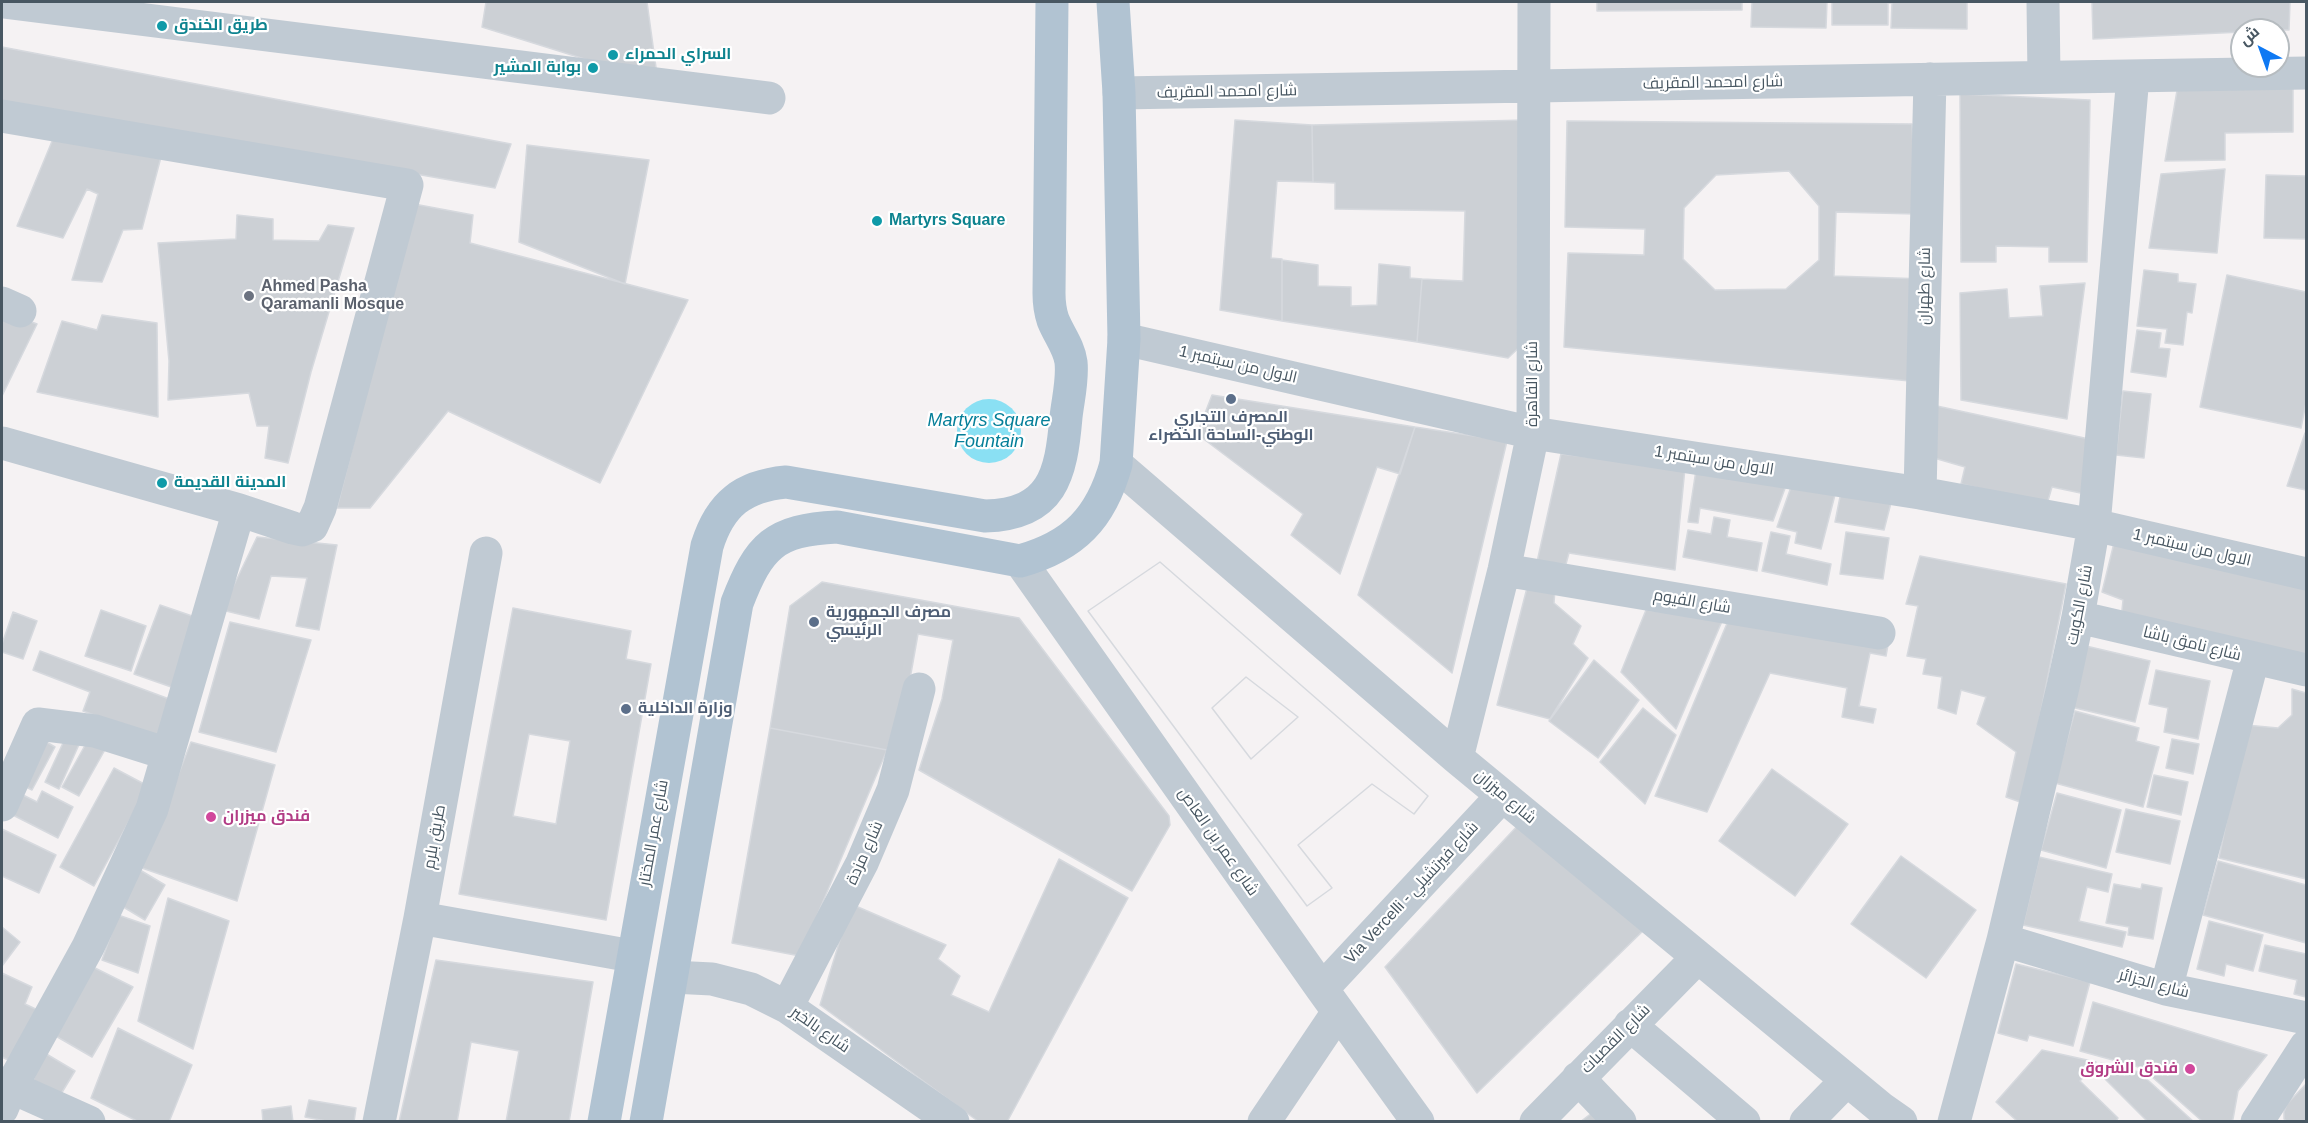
<!DOCTYPE html>
<meta charset="utf-8">
<style>
body{margin:0}
#map{position:relative;width:2308px;height:1123px;overflow:hidden;background:#f5f2f3;font-family:Arial,Cairo,sans-serif}
canvas{display:block}
.frame{position:absolute;inset:0;border:3px solid #485762;pointer-events:none}
.north{position:absolute;left:2230px;top:18px;width:60px;height:60px;box-sizing:border-box;background:#fff;border:2px solid #b6bcc0;border-radius:50%;rotate:319deg;font-size:16px;font-weight:700;line-height:24px;text-align:center;color:#485762}
.north::after{content:'';display:block;margin:auto;width:21px;height:27px;background:#0f79f3;clip-path:polygon(50% 0,100% 100%,50% 72%,0 100%)}
</style>
<div id="map">
<canvas width="2308" height="1123"></canvas>
<div class="frame"></div>
<div class="north">ش</div>
</div>
<script>
const c = document.querySelector('canvas').getContext('2d');
c.lineJoin = 'round';
function fill(path, color) {
  c.fillStyle = color;
  c.fill(path, 'evenodd');
}
function stroke(path, color, width, dash) {
  c.strokeStyle = color;
  c.lineWidth = width;
  c.lineCap = dash ? 'butt' : 'round';
  c.setLineDash(dash || []);
  c.stroke(path);
}
function write(font, color, halo, rows, align = 'center') {
  c.font = font + ' Arial,Cairo,sans-serif';
  c.lineWidth = 4.5;
  c.setLineDash([]);
  c.textBaseline = 'middle';
  c.strokeStyle = halo;
  c.fillStyle = color;
  for (const [text, x, y, turn = 0] of rows) {
    c.save();
    c.translate(x, y);
    c.rotate((+turn || 0) * Math.PI / 180);
    c.textAlign = isNaN(turn) ? turn : align;
    if (halo) c.strokeText(text, 0, 0);
    c.fillText(text, 0, 0);
    c.restore();
  }
}
const water = new Path2D(`
 M957 431a32 32 0 1 1 64 0a32 32 0 1 1-64 0Z`);
const building = new Path2D(`
 M486,2H647L658,82L482,27Z
 M1597,2H1742V10L1597,11Z
 M1752,2H1827L1826,28L1751,27Z
 M1832,2H1967V29L1891,28L1892,3H1888V25H1832Z
 M2092,2H2290L2289,30H2242V32L2093,39Z
 M2,47L511,144L495,188L2,101Z
 M2293,77V132L2225,133V160L2165,161L2179,79Z
 M1960,94L2090,100L2087,262H2049V247L1996,246V262H1961Z
 M1235,120L1312,125L1313,182L1277,181L1271,258L1282,259V321L1220,310Z
 M1527,120V340L1508,358L1417,342L1422,279L1463,281L1465,211L1335,209V183L1313,182L1312,125Z
 M1567,121L1912,124L1916,214L1836,212L1834,276L1925,279L1930,383L1564,347L1568,253L1644,255L1645,229L1565,227ZM1789,171L1819,206V260L1786,289L1715,290L1683,259L1684,208L1716,175Z
 M55,134L161,157L142,229L123,230L102,282L72,280L98,194L87,189L63,238L17,226Z
 M527,145L649,160L625,284L519,242Z
 M2225,169L2217,253L2149,248L2161,174Z
 M2266,175L2306,176V239L2264,238Z
 M414,204L473,215L470,243L688,300L600,483L448,411L370,508H337Z
 M237,215L273,219V240L319,241L328,225L354,228L311,372L288,463L265,458L269,426H257L249,393L168,400L169,361L158,243L236,239Z
 M1282,260L1318,265V286L1351,287V306L1377,305L1379,264L1410,267V278L1422,279L1417,342L1282,321Z
 M2144,270L2178,274V282L2196,284L2192,313L2187,312L2183,345L2165,343L2167,329L2137,326Z
 M2227,275L2306,292V403L2301,428L2200,407Z
 M2085,283L2067,419L1961,400L1960,293L2007,289L2009,318L2043,316L2040,286Z
 M2,311L37,324L2,396Z
 M102,315L157,323L158,417L37,392L62,321L97,330Z
 M2137,330L2161,333L2159,348L2170,349L2166,377L2131,372Z
 M2123,391L2151,394L2144,458L2116,455Z
 M1212,395L1415,427L1400,474L1377,467L1340,574L1291,535L1303,514L1197,434Z
 M1937,406L2089,439L2090,495L2052,487L2047,504L1961,484L1965,467L1934,458Z
 M1415,427L1507,441L1452,673L1358,595Z
 M2305,433L2306,434V490L2287,486Z
 M1561,454L1685,468L1675,570L1569,553L1566,564L1537,562Z
 M1696,470L1787,483L1773,521L1700,508L1698,523L1688,522Z
 M1792,484L1836,491L1821,549L1795,543L1797,532L1777,527Z
 M1841,492L1892,499L1884,530L1835,522Z
 M1714,517L1730,520L1727,537L1762,543L1757,571L1683,557L1688,530L1711,534Z
 M1771,532L1790,536L1786,554L1831,564L1827,585L1762,571Z
 M1846,532L1889,538L1883,579L1840,574Z
 M257,537L337,545L319,630L296,626L307,578L271,576L259,619L222,610Z
 M2114,543L2306,586V659L2121,620L2123,600L2102,592Z
 M1920,556L2066,584L2023,803L2006,797L2016,752L1977,724L1986,697L1961,690L1956,714L1938,708L1942,677L1923,674L1926,659L1907,656L1918,606L1906,604Z
 M1160,562L1428,796L1414,814L1372,784L1298,845L1332,888L1307,906L1088,611ZM1246,677L1298,717L1251,759L1212,708Z
 M1160,562L1428,796L1414,814L1372,784L1298,845L1332,888L1307,906L1088,611Z
 M1529,580L1555,589L1554,603L1581,626L1573,644L1588,658L1550,719L1497,705Z
 M822,582L1019,618L1169,816L1170,825L1132,891L919,770L942,699L953,640L918,634L910,679L887,750L770,728L790,606Z
 M160,605L198,618L177,689L134,674Z
 M513,608L631,631L626,659L651,664L606,920L459,894ZM529,734L570,741L556,824L513,816Z
 M1733,609L1889,639L1886,656L1870,653L1859,706L1876,709L1873,723L1842,717L1847,688L1770,673L1707,812L1655,796Z
 M101,610L146,626L131,671L85,656Z
 M1646,610L1723,619L1676,729L1621,672Z
 M13,612L37,621L23,659L2,652V644Z
 M230,622L311,640L276,752L199,732Z
 M2086,646L2150,661L2135,722L2071,707Z
 M40,651L180,703L159,739L83,711L90,692L33,670Z
 M1594,660L1639,700L1598,758L1549,721Z
 M2156,670L2210,681L2198,739L2164,732L2168,708L2149,704Z
 M1246,677L1298,717L1251,759L1212,708Z
 M2292,689L2306,693V879L2219,858L2246,725L2278,728L2292,715Z
 M1643,708L1676,735L1645,804L1600,762Z
 M2075,711L2139,728L2136,741L2159,747L2143,807L2055,783Z
 M770,728L887,750L800,956L732,943Z
 M94,729L111,739L79,796L62,787Z
 M68,732L82,738L59,789L45,782Z
 M38,737L55,747L32,790L14,781Z
 M2172,739L2199,744L2193,774L2166,768Z
 M191,742L275,765L237,901L142,868Z
 M114,768L148,786L94,886L60,867Z
 M1772,769L1848,824L1795,896L1719,841Z
 M2154,775L2188,782L2181,815L2147,807Z
 M15,791L37,802L42,791L73,807L58,838L5,811Z
 M2057,793L2121,810L2106,868L2041,850Z
 M2126,809L2180,821L2170,864L2116,852Z
 M1521,822L1648,926L1477,1093L1385,967Z
 M2,829L56,855L39,893L2,876Z
 M1901,856L1976,910L1926,978L1851,924Z
 M2039,857L2112,874L2108,892L2087,887L2079,921L2126,932L2122,947L2023,925Z
 M1059,859L1128,898L1007,1122H979L820,1005L851,904L946,945L938,959L960,976L951,995L989,1012Z
 M2218,861L2306,885V943L2203,915Z
 M130,864L165,885L145,920L110,899Z
 M2114,884L2141,889L2142,884L2162,888L2153,939L2128,935L2129,927L2106,923Z
 M168,898L229,921L193,1049L138,1021Z
 M118,915L150,926L138,973L102,960Z
 M2209,921L2263,935L2253,971L2226,964L2224,976L2197,969Z
 M2,927L20,942L2,966Z
 M2265,945L2306,954V997L2294,994L2297,980L2259,971Z
 M436,960L593,982L569,1122H506L519,1051L471,1042L457,1122H399Z
 M2016,964L2090,982L2073,1046L2029,1035L2027,1041L1998,1033Z
 M93,967L133,987L92,1057L54,1035Z
 M2,973L32,987L25,1004L44,1013L20,1066L2,1057Z
 M2093,1002L2267,1055L2238,1091L2233,1119L2231,1122H2203L2142,1068L2080,1051Z
 M118,1028L192,1065L169,1122H139L91,1098Z
 M2042,1050L2096,1062L2080,1081L2118,1118L2116,1122H2018L1996,1102Z
 M43,1052L75,1071L61,1094L32,1084Z
 M2101,1063L2139,1072L2194,1122H2148L2096,1070Z
 M2306,1084V1122H2288L2284,1119V1112L2287,1104Z
 M309,1100L356,1108L354,1122H331L305,1117Z
 M291,1106L293,1122H263L262,1110Z
 M1597,1109L1606,1122H1580Z`);
const minor = new Path2D(`
 M3,2L769,98
 M2043,2L2044,77
 M1119,93L2306,73
 M2,116L407,185L320,508L312,526L302,530L293,528L239,510L2,443
 M2,303L20,311
 M1124,339L1533,433L1920,493L2094,525L2306,574
 M1116,464L1457,758L1881,1108L1901,1122
 M1920,493L1930,79
 M1020,561L1322,989L1418,1122
 M1504,570L1879,633
 M2078,617L2306,670
 M1457,758L1504,570L1533,433L1534,2
 M2,805L38,724L95,731L168,754
 M420,918L632,956
 M2003,940L2166,989L2306,1018
 M672,977L712,979L751,989L787,1007L953,1122
 M1322,989L1502,796
 M2166,989L2253,659
 M787,1007L862,863L893,790L919,689
 M1630,1025L1744,1122
 M1578,1078L1620,1122
 M2,1083L89,1122
 M2,1109L11,1087L88,947L152,809L239,510
 M379,1122L420,918L486,553
 M1264,1122L1338,1012
 M1536,1122L1698,957
 M1806,1122L1847,1080
 M1954,1122L2003,940L2063,687L2078,617L2094,525L2133,76
 M2257,1122L2306,1046`);
const major = new Path2D(`
 M604,1122L707,546C720,504 743,486 786,482L985,516C1053,514 1061,475 1066,417C1068,399 1073,380 1071,362C1069,347 1059,335 1053,320C1050,311 1049,303 1049,293L1052,2
 M646,1122L737,603C759,546 774,530 837,527L1020,561C1074,546 1101,518 1116,464L1124,339L1119,93L1113,2`);
const markers = [
 [162,26,6,"#0f9aa8"],
 [613,55,6,"#0f9aa8"],
 [593,68,6,"#0f9aa8"],
 [877,221,6,"#0f9aa8"],
 [249,296,6,"#6b7280"],
 [1231,399,6,"#5c6f8a"],
 [162,483,6,"#0f9aa8"],
 [814,622,6,"#5c6f8a"],
 [626,709,6,"#5c6f8a"],
 [211,817,6,"#d1479c"],
 [2190,1069,6,"#d1479c"]
];
const cultureNames = [
 ["طريق الخندق",174,26],
 ["السراي الحمراء",625,55],
 ["بوابة المشير",581,68,"right"],
 ["Martyrs Square",889,221],
 ["المدينة القديمة",174,483]
];
const streetNames = [
 ["شارع امحمد المقريف",1713,83,-1],
 ["شارع امحمد المقريف",1227,92,-1],
 ["شارع طهران",1925,286,-89],
 ["الاول من سبتمبر 1",1238,365,13],
 ["شارع القاهرة",1533,384,-90],
 ["الاول من سبتمبر 1",1714,461,9],
 ["الاول من سبتمبر 1",2192,548,13],
 ["شارع الفيوم",1692,602,10],
 ["شارع الكويت",2080,605,-79],
 ["شارع نامق باشا",2192,644,14],
 ["شارع ميزران",1505,797,40],
 ["شارع عمر المختار",654,833,-80],
 ["طريق بلرم",435,837,-80],
 ["شارع عمر بن العاص",1218,842,55],
 ["شارع مزدة",865,853,-66],
 ["Via Vercelli - شارع فيرتشيلي",1412,893,-47],
 ["شارع الجزائر",2154,984,15],
 ["شارع بالخير",820,1030,35],
 ["شارع القصبات",1616,1039,-45]
];
const worshipNames = [
 ["Ahmed Pasha",261,287],
 ["Qaramanli Mosque",261,305]
];
const serviceNames = [
 ["المصرف التجاري",1231,418,"center"],
 ["الوطني-الساحة الخضراء",1231,436,"center"],
 ["مصرف الجمهورية",826,613],
 ["الرئيسي",826,631],
 ["وزارة الداخلية",638,709]
];
const hotelNames = [
 ["فندق ميزران",223,817],
 ["فندق الشروق",2178,1069,"right"]
];
const waterNames = [
 ["Martyrs Square",989,421],
 ["Fountain",989,442]
];
fill(water, '#8ae0f3');
fill(building, '#ccd0d5');
stroke(building, '#d6d9de', 1.5);
stroke(minor, '#c0cad3', 33);
stroke(major, '#b1c3d2', 33);
for (const [x, y, r, color] of markers) {
  const dot = new Path2D();
  dot.arc(x, y, r, 0, 2 * Math.PI);
  c.fillStyle = color;
  c.fill(dot);
  stroke(dot, '#fff', 2);
}
write('bold 16px', '#0d838f', '#fff', cultureNames, 'left');
write('16px', '#485762', '#fff', streetNames);
write('bold 16px', '#5b616d', '#fff', worshipNames, 'left');
write('bold 16px', '#4e5e75', '#fff', serviceNames, 'left');
write('bold 16px', '#b23c85', '#fff', hotelNames, 'left');
write('italic 18px', '#057f99', '#fff', waterNames);
</script>
